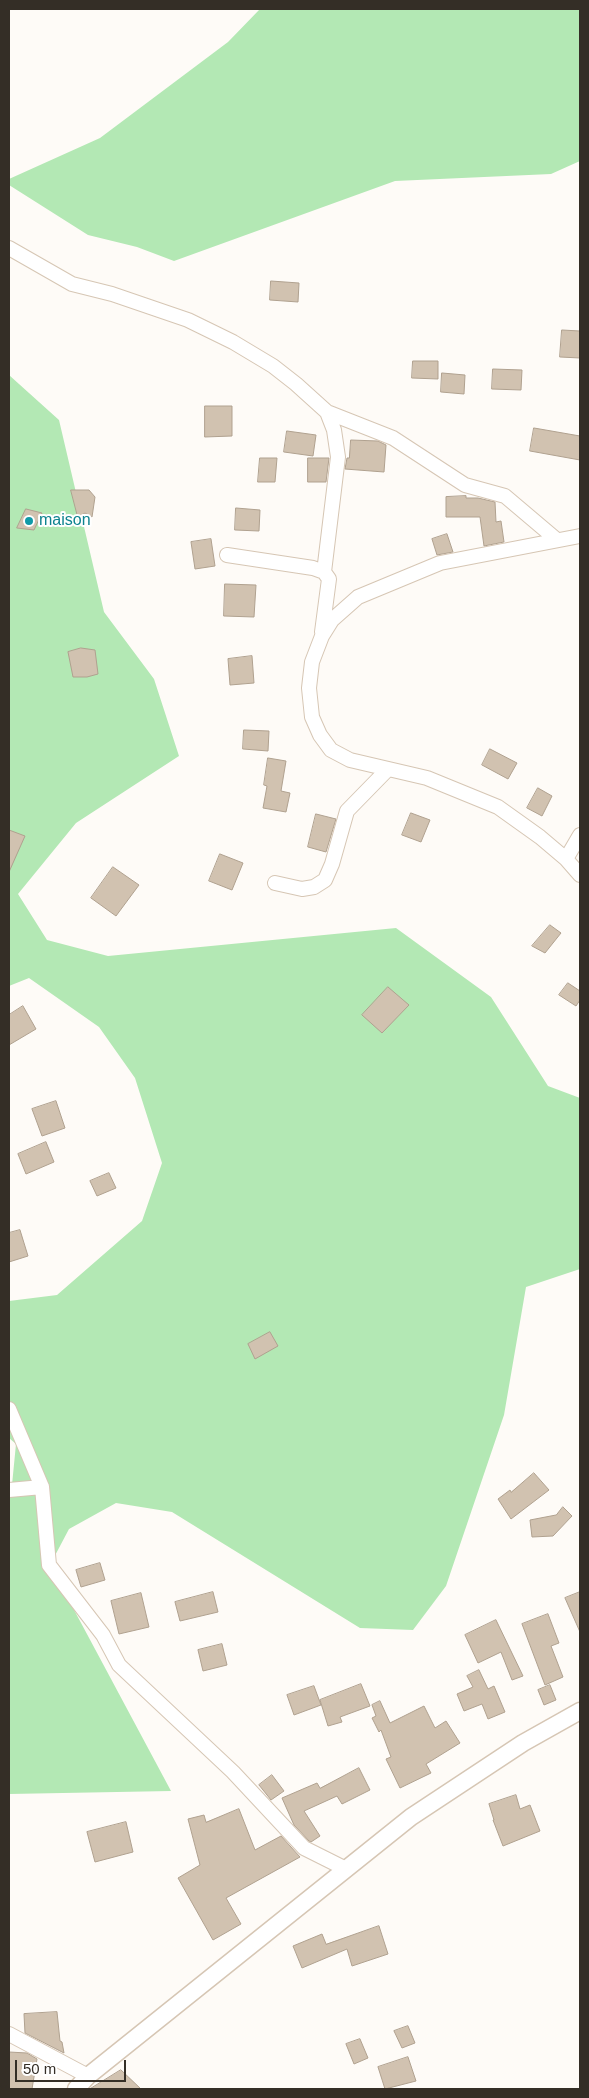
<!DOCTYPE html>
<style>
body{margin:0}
#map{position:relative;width:589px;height:2098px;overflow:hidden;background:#fefbf7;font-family:Arial,sans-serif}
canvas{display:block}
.frame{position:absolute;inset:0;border:10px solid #342e26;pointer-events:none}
.scale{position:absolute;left:15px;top:2060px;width:111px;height:22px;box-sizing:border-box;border:2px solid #342e26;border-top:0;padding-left:6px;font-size:15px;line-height:18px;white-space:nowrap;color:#342e26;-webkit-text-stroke:4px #fff;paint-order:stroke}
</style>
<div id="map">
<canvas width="589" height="2098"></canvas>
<div class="frame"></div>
<div class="scale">50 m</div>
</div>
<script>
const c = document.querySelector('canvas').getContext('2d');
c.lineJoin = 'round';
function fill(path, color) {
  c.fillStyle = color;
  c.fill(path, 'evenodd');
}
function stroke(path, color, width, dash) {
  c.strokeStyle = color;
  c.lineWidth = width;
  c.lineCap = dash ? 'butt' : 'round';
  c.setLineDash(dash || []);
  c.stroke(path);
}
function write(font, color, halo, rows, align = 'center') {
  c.font = font + ' Arial,sans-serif';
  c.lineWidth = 4;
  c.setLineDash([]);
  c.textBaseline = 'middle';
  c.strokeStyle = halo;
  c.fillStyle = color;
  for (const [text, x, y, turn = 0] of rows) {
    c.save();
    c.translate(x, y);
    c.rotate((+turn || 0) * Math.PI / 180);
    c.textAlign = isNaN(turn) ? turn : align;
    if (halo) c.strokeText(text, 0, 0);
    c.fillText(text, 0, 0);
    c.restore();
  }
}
const green = new Path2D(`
 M260,9H580V161L551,174L395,181L174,261L137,247L88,235L9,185V179L100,138L228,42Z
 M9,375L59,420L104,612L154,679L179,756L76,823L18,894L47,940L108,956L396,928L491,997L548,1086L580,1098V1269L526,1287L504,1415L446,1586L413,1630L360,1628L172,1512L116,1503L69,1529L50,1565L171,1791L9,1794V1498L11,1495L16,1444L9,1438V1301L57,1295L142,1221L162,1163L135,1078L99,1027L29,978L9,986Z`);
const building = new Path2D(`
 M271,281L299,283L298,302L270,300Z
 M562,330L580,331V358L560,357Z
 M413,361H438V379L412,378Z
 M493,369L522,370L521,390L492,389Z
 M442,373L465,375L464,394L441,392Z
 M205,406H232V436L205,437Z
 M534,428L580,436V460L530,451Z
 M287,431L316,435L313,456L284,452Z
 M351,440L378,441L386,445L384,472L345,469L347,458H349Z
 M260,458H277L275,482H258Z
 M308,458H329L326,482H308Z
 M71,490H89L95,497L92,517L85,513L78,517Z
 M466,496V498H478L495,502L496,522L501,521L504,542L484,546L480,517H446V497Z
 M236,508L260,510L259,531L235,530Z
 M26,509L42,513L34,530L17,528Z
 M447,534L453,552L437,555L432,539Z
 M211,539L215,566L195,569L191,542Z
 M225,584L256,585L254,617L224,616Z
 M81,648L95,650L98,674L87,677H73L68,652Z
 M252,656L254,683L230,685L228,659Z
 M244,730L269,731L268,751L243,749Z
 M490,749L517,763L508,779L482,765Z
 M268,758L286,761L281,791L290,793L286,812L263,808L267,786L264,785Z
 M538,788L552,796L542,816L527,808Z
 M411,813L430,820L421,842L402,835Z
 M316,814L336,819L326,852L308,847Z
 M9,830L25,836L9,872Z
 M220,854L243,863L232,890L209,881Z
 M113,867L139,885L116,916L91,898Z
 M550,925L561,933L545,953L532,946Z
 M568,983L580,991V1000L576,1006L559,995Z
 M388,987L409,1005L382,1033L362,1015Z
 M23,1006L36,1029L9,1045V1015Z
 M56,1101L65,1128L42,1136L32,1109Z
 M46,1142L54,1162L26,1174L18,1154Z
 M109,1173L116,1188L97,1196L90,1181Z
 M20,1230L28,1256L9,1262V1233Z
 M270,1332L278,1346L255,1359L248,1344Z
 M534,1473L549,1490L511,1519L498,1499L510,1490L511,1492Z
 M563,1507L572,1516L553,1536L532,1537L530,1520L556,1515Z
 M100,1563L105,1580L81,1587L76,1570Z
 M213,1592L218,1612L180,1621L175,1602Z
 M580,1592V1632L565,1598Z
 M141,1593L149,1627L119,1634L111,1601Z
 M548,1614L559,1643L551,1646L563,1677L545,1685L522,1624Z
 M496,1620L523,1676L512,1680L501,1652L478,1663L465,1635Z
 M222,1644L227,1665L203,1671L198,1650Z
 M479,1670L488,1689L494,1686L505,1712L488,1719L482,1704L464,1711L457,1694L473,1687L467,1676Z
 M361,1684L370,1706L340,1717L342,1722L328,1726L320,1700Z
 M550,1685L556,1700L544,1705L538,1690Z
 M314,1686L321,1705L294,1715L287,1695Z
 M380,1701L390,1723L424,1706L435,1728L446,1721L460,1743L426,1764L431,1773L400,1788L386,1759L391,1757L381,1730L379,1732L372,1718L376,1716L372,1705Z
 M359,1768L370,1790L342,1804L337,1796L304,1811L320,1836L311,1842L309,1841L294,1825L282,1798L317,1783L320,1788Z
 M272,1775L284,1791L271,1800L259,1785Z
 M516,1795L520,1809L530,1805L540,1831L503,1846L493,1820H494L489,1804Z
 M239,1809L255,1850L281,1836L300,1857L226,1898L241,1924L213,1940L178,1878L200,1865L188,1819L204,1815L206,1822Z
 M126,1822L133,1852L95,1862L87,1832Z
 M379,1926L388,1954L352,1966L347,1949L302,1968L293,1946L322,1934L326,1944Z
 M57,2012L60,2041L62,2042L64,2053L25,2033L24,2014Z
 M408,2026L415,2043L402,2048L394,2031Z
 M360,2039L368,2058L354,2064L346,2044Z
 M9,2052L27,2053L37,2059L32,2089H9Z
 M408,2057L416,2081L385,2089L378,2067Z
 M121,2070L141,2089H90Z`);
const minor = new Path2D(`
 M9,248L72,284L112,294L188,320L233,342L273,366L296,384L327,412L334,430L338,457L324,572
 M327,412L393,438L465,485L505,496L557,540
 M580,536L440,563L358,597L332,620L322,636L312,662L309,688L312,717L320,735L331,750L350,760L427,778L498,807L540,837L566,859L580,875
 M227,555L313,568L324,572L329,579L322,632
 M566,859L580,835
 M275,883L302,889L314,887L325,880L332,864L347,811L388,769
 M9,1409L42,1487L49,1565L103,1635L119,1665L233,1772L304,1848L346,1869
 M9,1490L42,1487
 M9,2034L88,2076`);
const tertiary = new Path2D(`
 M76,2089L88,2076L411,1817L523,1743L580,1711`);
const markers = [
 [29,521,5,"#0f9aa8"]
];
const cultureNames = [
 ["maison",39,521]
];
fill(green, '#b3e8b4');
fill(building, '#d1c2b0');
stroke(building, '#b0a18f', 1);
stroke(minor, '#d6c6b4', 16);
stroke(tertiary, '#d6c6b4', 19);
stroke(minor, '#fff', 14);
stroke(tertiary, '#fff', 16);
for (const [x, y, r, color] of markers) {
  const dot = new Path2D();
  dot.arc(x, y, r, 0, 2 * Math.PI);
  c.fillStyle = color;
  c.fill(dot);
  stroke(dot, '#fff', 2);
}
write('16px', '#0d838f', '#fff', cultureNames, 'left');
</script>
